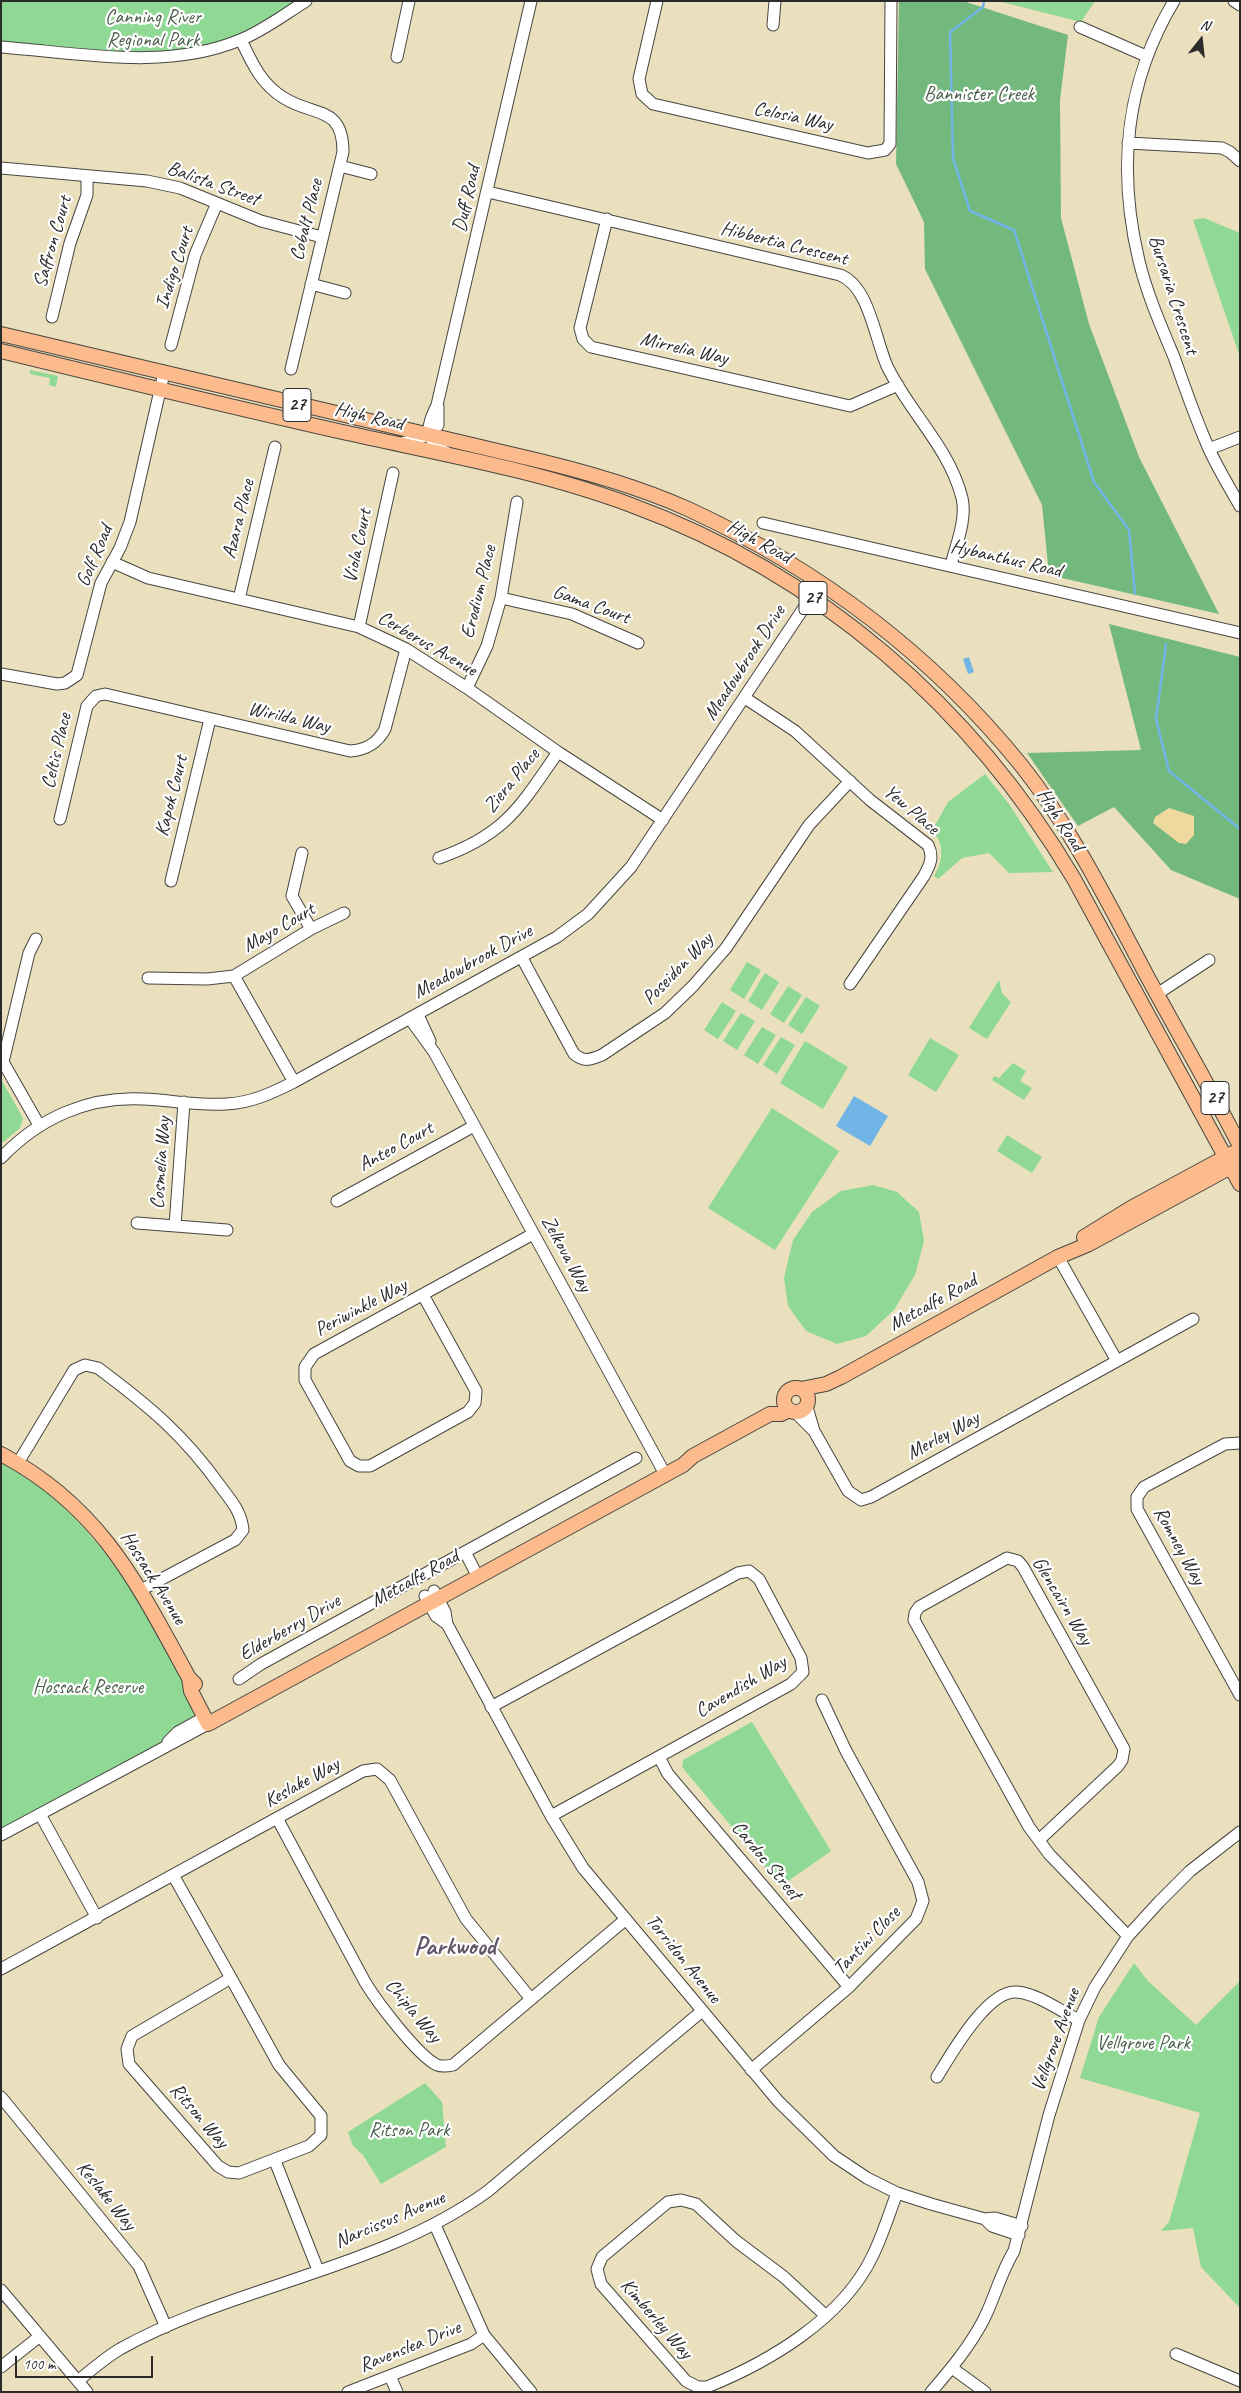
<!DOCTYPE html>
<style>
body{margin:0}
#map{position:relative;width:1241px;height:2393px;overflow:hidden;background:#eae0bd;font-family:Caveat,sans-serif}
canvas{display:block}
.frame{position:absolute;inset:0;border:2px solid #2b2b2b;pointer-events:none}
.north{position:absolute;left:1176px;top:15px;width:50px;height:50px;-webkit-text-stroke:4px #fff;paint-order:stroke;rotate:16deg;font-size:14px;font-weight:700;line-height:20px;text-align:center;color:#2b2b2b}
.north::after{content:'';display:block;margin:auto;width:18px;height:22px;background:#2b2b2b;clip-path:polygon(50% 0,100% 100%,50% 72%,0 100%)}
.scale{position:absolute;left:15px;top:2356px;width:138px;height:22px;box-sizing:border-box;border:2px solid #2b2b2b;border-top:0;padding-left:6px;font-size:15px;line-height:18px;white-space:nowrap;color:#2b2b2b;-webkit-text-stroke:4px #fff;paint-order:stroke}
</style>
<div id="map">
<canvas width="1241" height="2393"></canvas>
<div class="frame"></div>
<div class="north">N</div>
<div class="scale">100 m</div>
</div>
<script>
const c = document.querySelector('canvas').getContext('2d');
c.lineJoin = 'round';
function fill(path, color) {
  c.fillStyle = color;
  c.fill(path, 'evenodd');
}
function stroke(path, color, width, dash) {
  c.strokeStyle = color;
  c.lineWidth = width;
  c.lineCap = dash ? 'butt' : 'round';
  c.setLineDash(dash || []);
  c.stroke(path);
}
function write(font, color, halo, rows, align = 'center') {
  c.font = font + ' Caveat,sans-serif';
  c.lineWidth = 4.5;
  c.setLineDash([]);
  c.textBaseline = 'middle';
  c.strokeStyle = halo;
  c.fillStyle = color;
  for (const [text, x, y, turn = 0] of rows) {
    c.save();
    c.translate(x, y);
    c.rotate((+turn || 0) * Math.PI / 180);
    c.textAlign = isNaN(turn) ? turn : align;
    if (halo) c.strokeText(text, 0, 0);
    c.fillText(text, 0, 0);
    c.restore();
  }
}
const green = new Path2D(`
 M1,1H305L254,33L155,59L1,45Z
 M998,1H1095L1081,22Z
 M1204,218L1240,233V357L1193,220Z
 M30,370L58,376L56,387L49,385L50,378L30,374Z
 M985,774L1009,804L1053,872L1009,873L989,853L962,858L938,879L934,876C943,862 945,843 932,831L948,802Z
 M747,962L761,970L744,999L730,990Z
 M765,973L779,982L762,1010L748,1001Z
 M999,980L1002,993L1011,1002L987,1039L969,1028Z
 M788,986L802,995L784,1023L770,1014Z
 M806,997L820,1006L802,1034L788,1025Z
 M722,1002L736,1011L718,1039L704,1030Z
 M741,1013L755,1021L737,1050L723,1041Z
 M762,1027L776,1035L758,1064L744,1055Z
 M781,1037L795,1045L777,1074L763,1065Z
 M930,1038L959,1055L936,1092L908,1075Z
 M805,1041L848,1067L823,1109L780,1083Z
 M1013,1063L1026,1071L1020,1081L1032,1088L1024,1100L992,1080L994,1076L999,1078Z
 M1,1079L23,1118L20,1128L1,1144Z
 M772,1108L839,1151L775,1250L708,1208Z
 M1007,1135L1042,1157L1032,1173L997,1151Z
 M873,1185L897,1192L919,1212L924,1241L915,1275L894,1310L866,1336L837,1344L806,1331L788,1306L784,1278L793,1240L812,1212L841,1191Z
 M1,1461C97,1515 149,1613 196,1709L191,1721L161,1747L1,1832Z
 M752,1722L831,1851L781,1886L682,1767L683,1760Z
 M1134,1963L1148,1981L1196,2025L1240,1981V2308L1201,2267L1193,2228L1161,2231L1169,2222L1200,2113L1080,2078L1099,2017Z
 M425,2083L442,2102L446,2147L381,2184L363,2155L353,2146L348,2132Z`);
const forest = new Path2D(`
 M899,1H963L1068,35L1060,100L1061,218L1089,324L1139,457L1219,614L1049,575L1042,505L925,269L924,222L896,164Z
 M1109,624L1240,657V899L1171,870L1114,807L1078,826L1027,753L1141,750Z`);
const sand = new Path2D(`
 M1169,808L1194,816V835L1186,844L1179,843L1153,823L1155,817Z`);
const water = new Path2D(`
 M969,657L974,672L968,674L963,659Z
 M854,1096L888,1116L870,1146L836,1126Z`);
const stream = new Path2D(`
 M984,1L983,7L950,32L953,158L970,211L1014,230L1094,482L1129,530L1135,594
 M1166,644L1156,719L1169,771L1240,829`);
const minor = new Path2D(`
 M657,1L639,79L642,94L653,104L868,153L885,150L890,144L891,1
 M1174,1C1125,83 1117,169 1139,261C1147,294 1161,326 1174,357C1185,388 1196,420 1209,449C1218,469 1230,488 1240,506
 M1234,1L1240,5
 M773,25L775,1
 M1080,27L1146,56
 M241,40C252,63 261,84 284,98C314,117 343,105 343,152L291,369
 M1,47C80,53 165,71 240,40C263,31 285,14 306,1
 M397,57L409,1
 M1128,143L1222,148L1230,152L1240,161
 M340,166L371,174
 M1,168L147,181L180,188L261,221L322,237
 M488,192L840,275C869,286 875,339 887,366C909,412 949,447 962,498C967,519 956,545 951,565
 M607,219L580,328L583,339L591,347L850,406L898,385
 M311,284L345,293
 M52,317L70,243L87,195V176
 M171,345L195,255L217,203
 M399,444L429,435L438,425V407
 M1209,449L1240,437
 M449,454C423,440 426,428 437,405L531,1
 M763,523L1240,633
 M112,562L148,578L359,627L406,649L467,688L558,752L663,820
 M501,598L572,614L638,643
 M239,599L275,447
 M359,627L393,473
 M1,674L57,684L65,683L77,675L101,583L120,548L130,522L164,373
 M467,688L487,646L501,598L517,502
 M745,698L795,731L870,800L928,845C934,857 930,865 924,876L850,984
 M60,819L87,706L96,696L105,694L350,751C366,750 377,744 385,729L406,649
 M302,853L292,896L311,929
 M439,858C505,835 520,807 558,752
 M171,881L210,719
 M36,939L29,953L3,1062L39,1125
 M522,958L574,1054C584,1062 590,1060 602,1055L665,1013L693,986L726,948L809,825L850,781
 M234,976L294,1082
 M148,978L207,979L234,976L311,929L344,913
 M1157,994L1209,960
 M418,1015L430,1041
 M410,1019L434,1052L665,1474
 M1,1158C39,1118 88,1096 143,1099C170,1100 199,1106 226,1104C251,1103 272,1093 294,1082L557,937L588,914L631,867L821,582
 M337,1201L474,1126
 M137,1223L227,1230
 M175,1226L184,1102
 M1058,1257L1117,1361
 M423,1295L476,1391L475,1403L468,1412L370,1466H359L350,1461L305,1380V1367L314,1354L533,1234
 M807,1407L814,1431
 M795,1412L814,1431L848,1491L861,1500L871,1497L1193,1319
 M1240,1443L1225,1444L1144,1487L1137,1497V1509L1240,1695
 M18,1463L74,1370L85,1365L98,1368C149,1406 184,1435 221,1487C232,1502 241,1511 243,1530L235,1540L141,1590
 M465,1552L478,1577
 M434,1591L445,1612L447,1624L551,1816L583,1868L778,2101L834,2156L867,2178L897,2193L931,2204L985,2219L995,2218L1022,2226
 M425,1596L436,1616L447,1624
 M239,1679L261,1664L636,1458
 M491,1707L738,1573L749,1571L759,1579L801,1658L803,1672L791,1684L551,1816
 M168,1742L178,1732L198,1721
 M659,1757L668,1774L849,1987
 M40,1814L97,1918
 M277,1818L365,1982C377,2002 418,2056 437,2065C442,2067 448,2066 453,2065L626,1919
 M1,1835L208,1724
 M1039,1840L1118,1766L1122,1760L1124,1749L1023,1567L1018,1561L1007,1558L919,1607L915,1613L914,1620L1029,1827L1049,1854L1128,1936
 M173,1875L231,1978L132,2036L127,2049L129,2064L218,2166L228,2172L239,2173L309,2146L321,2135V2116L279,2065L231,1978
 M1,1969L363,1771L377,1769L390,1780L466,1919L531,1999
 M751,2070L849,1987L916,1919L923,1901L918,1882L846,1751L822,1700
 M937,2077C950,2056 987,1990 1016,1992C1037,1993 1060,2011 1079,2020
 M1,2097L139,2266L166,2327
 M275,2161L318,2270
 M985,2219L992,2226L1019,2235
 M435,2225L484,2335L531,2392
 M1,2290L87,2392
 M826,2316L784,2277L736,2241L696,2204L681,2200L668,2202L602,2257L597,2269L601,2284L686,2381L698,2387H707C769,2362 842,2319 872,2257C882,2237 889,2214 897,2193
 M1176,2354L1240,2381
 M1,2367L40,2336
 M952,2368L985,2392
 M390,2376L397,2392
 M78,2381C91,2370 105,2358 120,2349C235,2285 381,2269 488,2191L702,2011
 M348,2392L471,2344L484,2335
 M931,2392C951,2369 970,2346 984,2319C995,2297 1001,2272 1014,2251L1049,2115L1079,2020L1095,1987L1128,1936L1159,1902L1190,1871L1240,1832`);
const major = new Path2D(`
 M1,334L519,456C576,469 635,485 688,509C818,569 931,654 1021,765C1072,829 1109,904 1147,976C1178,1033 1210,1088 1240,1146
 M1,351C116,379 232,407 347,433C442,454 540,471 631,505C819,574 972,707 1074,879L1240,1184
 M1084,1237L1131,1208L1233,1153
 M784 1400a12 12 0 1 1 24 0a12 12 0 1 1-24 0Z
 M801,1389L826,1384L841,1377L1058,1257L1089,1244L1240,1162
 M1,1454C101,1507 137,1583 189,1678L195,1684
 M189,1678L191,1691L208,1724L683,1465L693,1456L770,1414H781L789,1410`);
const shields = [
 [297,405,28],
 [813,598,28],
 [1215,1098,28]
];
const shieldNames = [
 ["27",297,405],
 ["27",813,598],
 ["27",1215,1098]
];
const parkNames = [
 ["Canning River",153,18],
 ["Regional Park",153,41],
 ["Bannister Creek",979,95],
 ["Hossack Reserve",88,1688],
 ["Vellgrove Park",1143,2044],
 ["Ritson Park",409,2131]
];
const streetNames = [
 ["Celosia Way",793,117,12],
 ["Balista Street",213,184,20],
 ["Duff Road",467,199,-77],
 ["Cobalt Place",307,220,-76],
 ["Saffron Court",53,242,-74],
 ["Hibbertia Crescent",784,244,14],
 ["Indigo Court",175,268,-72],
 ["Bursaria Crescent",1173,295,72],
 ["Mirrelia Way",684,349,13],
 ["High Road",369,417,13],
 ["Azara Place",239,519,-76],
 ["High Road",759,542,29],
 ["Viola Court",358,546,-78],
 ["Golf Road",95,556,-67],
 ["Hybanthus Road",1006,559,13],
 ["Erodium Place",479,592,-76],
 ["Gama Court",591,605,20],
 ["Cerberus Avenue",427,644,30],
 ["Meadowbrook Drive",745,663,-57],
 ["Wirilda Way",289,718,13],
 ["Celtis Place",57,751,-77],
 ["Ziera Place",512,781,-51],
 ["Kapok Court",172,796,-76],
 ["Yew Place",911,810,40],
 ["High Road",1060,820,57],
 ["Mayo Court",279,928,-30],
 ["Meadowbrook Drive",473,962,-29],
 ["Poseidon Way",678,969,-46],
 ["Anteo Court",396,1147,-29],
 ["Cosmelia Way",161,1163,-86],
 ["Zelkova Way",566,1254,61],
 ["Metcalfe Road",933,1303,-29],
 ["Periwinkle Way",361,1308,-28],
 ["Merley Way",943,1436,-29],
 ["Romney Way",1179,1546,61],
 ["Hossack Avenue",153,1578,58],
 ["Metcalfe Road",415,1579,-29],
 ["Glencairn Way",1062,1601,59],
 ["Elderberry Drive",290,1628,-30],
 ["Cavendish Way",741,1687,-31],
 ["Keslake Way",302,1783,-29],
 ["Cardoc Street",766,1861,50],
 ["Tantini Close",867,1941,-46],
 ["Torridon Avenue",683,1959,51],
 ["Chipla Way",413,2011,50],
 ["Vellgrove Avenue",1056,2040,-70],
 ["Ritson Way",199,2116,49],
 ["Keslake Way",106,2196,51],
 ["Narcissus Avenue",390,2220,-23],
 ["Kimberley Way",656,2319,49],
 ["Ravenslea Drive",410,2347,-22]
];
const districtNames = [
 ["Parkwood",455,1947]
];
fill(green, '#8fd995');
fill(forest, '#73b97e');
fill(sand, '#eeda9e');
fill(water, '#70b5e6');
stroke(stream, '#70b5e6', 2.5);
stroke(minor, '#484641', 13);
stroke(major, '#484641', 16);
stroke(minor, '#fff', 11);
stroke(major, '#fbbb8d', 14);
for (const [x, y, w] of shields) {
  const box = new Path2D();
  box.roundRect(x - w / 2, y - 16.5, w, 33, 4);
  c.fillStyle = '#fff';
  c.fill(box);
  stroke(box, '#2b2b2b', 1);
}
write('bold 19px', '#2b2b2b', null, shieldNames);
write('20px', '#495f4b', '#fff', parkNames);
write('20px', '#2b2b2b', '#fff', streetNames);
write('bold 25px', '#615668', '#fff', districtNames);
</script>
